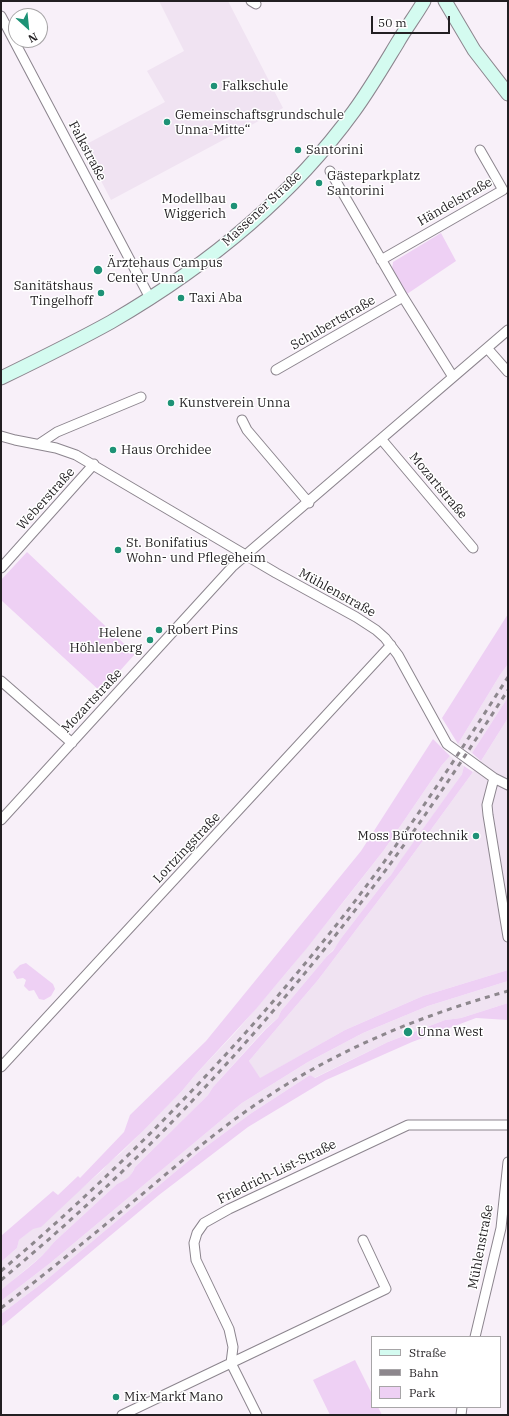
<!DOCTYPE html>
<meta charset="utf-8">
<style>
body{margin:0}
#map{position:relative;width:509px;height:1416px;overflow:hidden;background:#f8f0f9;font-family:"IBM Plex Serif",serif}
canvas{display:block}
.frame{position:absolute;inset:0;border:2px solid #221f22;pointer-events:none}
.legend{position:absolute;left:371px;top:1336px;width:130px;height:72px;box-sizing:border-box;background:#fff;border:1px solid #a7a5a7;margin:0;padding:5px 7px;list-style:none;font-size:12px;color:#221f22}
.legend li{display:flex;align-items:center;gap:8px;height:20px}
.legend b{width:20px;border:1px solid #a7a5a7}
.north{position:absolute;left:8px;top:8px;width:40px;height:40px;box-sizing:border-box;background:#fff;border:1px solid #a7a5a7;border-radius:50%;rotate:153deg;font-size:11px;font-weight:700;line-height:16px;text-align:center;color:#221f22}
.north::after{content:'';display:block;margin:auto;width:14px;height:18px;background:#1d9276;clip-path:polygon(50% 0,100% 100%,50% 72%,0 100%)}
.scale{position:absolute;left:371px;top:16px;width:79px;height:18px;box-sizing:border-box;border:2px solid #221f22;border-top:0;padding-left:5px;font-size:12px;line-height:14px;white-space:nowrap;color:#221f22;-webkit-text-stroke:3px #fff;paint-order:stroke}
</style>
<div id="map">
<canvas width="509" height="1416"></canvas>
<div class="frame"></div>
<ul class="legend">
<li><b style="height:5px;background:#d4fbf0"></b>Straße</li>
<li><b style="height:5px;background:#8d878d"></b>Bahn</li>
<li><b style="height:11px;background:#eed0f4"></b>Park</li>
</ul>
<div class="north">N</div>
<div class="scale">50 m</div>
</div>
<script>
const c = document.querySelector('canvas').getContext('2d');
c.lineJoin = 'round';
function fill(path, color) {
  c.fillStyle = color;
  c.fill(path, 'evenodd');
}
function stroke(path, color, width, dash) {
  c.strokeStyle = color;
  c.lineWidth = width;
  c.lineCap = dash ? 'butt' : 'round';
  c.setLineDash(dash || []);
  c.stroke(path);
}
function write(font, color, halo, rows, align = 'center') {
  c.font = font + ' "IBM Plex Serif",serif';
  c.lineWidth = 3;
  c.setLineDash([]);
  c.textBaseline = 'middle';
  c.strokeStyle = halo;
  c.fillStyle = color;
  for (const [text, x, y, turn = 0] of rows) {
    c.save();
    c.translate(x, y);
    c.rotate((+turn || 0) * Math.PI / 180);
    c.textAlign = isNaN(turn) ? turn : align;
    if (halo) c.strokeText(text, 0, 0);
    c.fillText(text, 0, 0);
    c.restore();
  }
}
const built = new Path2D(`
 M159,1H228L283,108L111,200L83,146L165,102L147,71L184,51Z
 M508,664V697L472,753L458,744L500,675Z
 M508,718V970L423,996L345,1030L259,1079L249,1061L318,980L403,868L481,761Z
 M450,756L464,766L462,774L391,875L385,881L342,937L339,944L327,956L281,1011L278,1018L265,1029L213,1087L208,1095L135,1167L131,1175L125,1181L117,1184L54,1242L49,1249L37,1260L1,1290V1262L17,1248L19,1240L103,1170L108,1163L121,1153L182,1091L196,1074L235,1033L287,972L345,900L384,850L442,765Z
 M508,981V1003L461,1018L445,1020L388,1042L314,1078L310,1075L250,1114L200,1151L45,1281L1,1314V1301L49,1264L242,1103L308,1062L363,1033L428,1006Z`);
const green = new Path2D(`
 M441,233L456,261L407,294L392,269L393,262Z
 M27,552L135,654L101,692L1,600V580Z
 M508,614V664L500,675L458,744L442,718Z
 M508,697V718L481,761L472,753Z
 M433,739L450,756L442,765L384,850L307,948L256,1009L196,1074L182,1091L143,1131L41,1227L33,1229L19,1240L17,1248L1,1262V1236L53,1191L58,1195L78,1176L80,1178L124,1132L130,1115L206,1041L361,851Z
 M464,766L473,772L403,868L318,980L249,1061L260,1078L345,1030L423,996L508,970V981L428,1006L363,1033L308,1062L242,1103L49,1264L1,1301V1290C18,1275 41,1260 54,1242L117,1184C126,1180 131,1177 135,1167L208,1095L213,1087L266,1029L278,1018L281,1011L327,956L333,951L342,937L385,881L391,875L400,861L462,774Z
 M26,963L53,984L55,989L51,996L44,1000L39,999L34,990L29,991L24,986L26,980L23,978L17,979L13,972L20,965Z
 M508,1003V1020L476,1018L412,1042L326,1080L248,1127L159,1195L1,1327V1314L45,1281L200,1151L250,1114L310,1075L315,1078L388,1042L445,1020L461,1018Z
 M355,1360L372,1394V1407H378L382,1415H330L313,1380Z`);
const street = new Path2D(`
 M251,1L256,4
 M1,16L150,298
 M330,171L403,297L453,377
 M381,260L503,190L480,150
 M487,348L508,372
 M276,370L403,297
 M242,420L247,430L309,503
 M1,436L15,440L56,448L76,455L276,573L356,617L376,630L385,638L398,655L447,744L494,778L508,785
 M382,440L473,548
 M39,444L57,432L141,397
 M1,568L94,464
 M1,681L72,743
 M494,778L487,805L488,815L508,937
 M1,820L233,566L508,330
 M1,1067L391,645
 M475,1337L501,1228L508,1162
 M122,1415L231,1363L233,1347L229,1329L196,1260L194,1243L197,1233L204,1223L229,1209L408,1125H508
 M257,1415L231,1363L386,1289L363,1240
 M461,1415L462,1407`);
const secondary = new Path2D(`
 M445,1L474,50L508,94
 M1,378C38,360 75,342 111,322C204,268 291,198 354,111C370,89 384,65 398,42C406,28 416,15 424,1`);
const rail = new Path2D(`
 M1,1271C130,1161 248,1039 352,905C408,832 458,755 508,677
 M1,1280C133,1171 251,1045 356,909C411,839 460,764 508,690
 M1,1308C48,1272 94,1234 140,1196C177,1165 213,1134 252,1107C331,1052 416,1017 508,991`);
const markers = [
 [214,86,4,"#1d9276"],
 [167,122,4,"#1d9276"],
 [298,150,4,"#1d9276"],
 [319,183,4,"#1d9276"],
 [234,206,4,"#1d9276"],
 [98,270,5,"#1d9276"],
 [101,293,4,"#1d9276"],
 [181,298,4,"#1d9276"],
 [171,403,4,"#1d9276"],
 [113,450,4,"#1d9276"],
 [118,550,4,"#1d9276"],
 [159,630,4,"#1d9276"],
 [150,640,4,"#1d9276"],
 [476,836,4,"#1d9276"],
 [408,1032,5,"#1d9276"],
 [116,1397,4,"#1d9276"]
];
const poiNames = [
 ["Falkschule",222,86],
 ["Gemeinschaftsgrundschule",175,115],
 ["Unna-Mitte“",175,130],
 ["Santorini",306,150],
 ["Gästeparkplatz",327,176],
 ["Santorini",327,191],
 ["Modellbau",226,199,"right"],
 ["Wiggerich",226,214,"right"],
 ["Ärztehaus Campus",107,263],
 ["Center Unna",107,278],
 ["Sanitätshaus",93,286,"right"],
 ["Tingelhoff",93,301,"right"],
 ["Taxi Aba",189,298],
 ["Kunstverein Unna",179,403],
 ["Haus Orchidee",121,450],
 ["St. Bonifatius",126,543],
 ["Wohn- und Pflegeheim",126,558],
 ["Robert Pins",167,630],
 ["Helene",142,633,"right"],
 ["Höhlenberg",142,648,"right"],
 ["Moss Bürotechnik",468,836,"right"],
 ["Unna West",417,1032],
 ["Mix Markt Mano",124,1397]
];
const streetNames = [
 ["Falkstraße",87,151,62],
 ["Händelstraße",455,202,-30],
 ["Massener Straße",262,209,-43],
 ["Schubertstraße",333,323,-30],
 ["Mozartstraße",438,486,50],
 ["Weberstraße",46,499,-48],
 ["Mühlenstraße",337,593,29],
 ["Mozartstraße",92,701,-47],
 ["Lortzingstraße",187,848,-47],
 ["Friedrich-List-Straße",277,1172,-26],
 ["Mühlenstraße",481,1247,-79]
];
fill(built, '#f0e3f2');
fill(green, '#eed0f4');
stroke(street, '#8c858e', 11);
stroke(secondary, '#8c858e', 15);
stroke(street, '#fff', 9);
stroke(secondary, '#d4fbf0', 13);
stroke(rail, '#8d878d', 3, [5, 5]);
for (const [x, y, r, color] of markers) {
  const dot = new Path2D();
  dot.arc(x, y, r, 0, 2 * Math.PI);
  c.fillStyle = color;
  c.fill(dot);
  stroke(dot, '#fff', 1.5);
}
write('13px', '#221f22', '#fff', poiNames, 'left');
write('13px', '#221f22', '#fff', streetNames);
</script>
